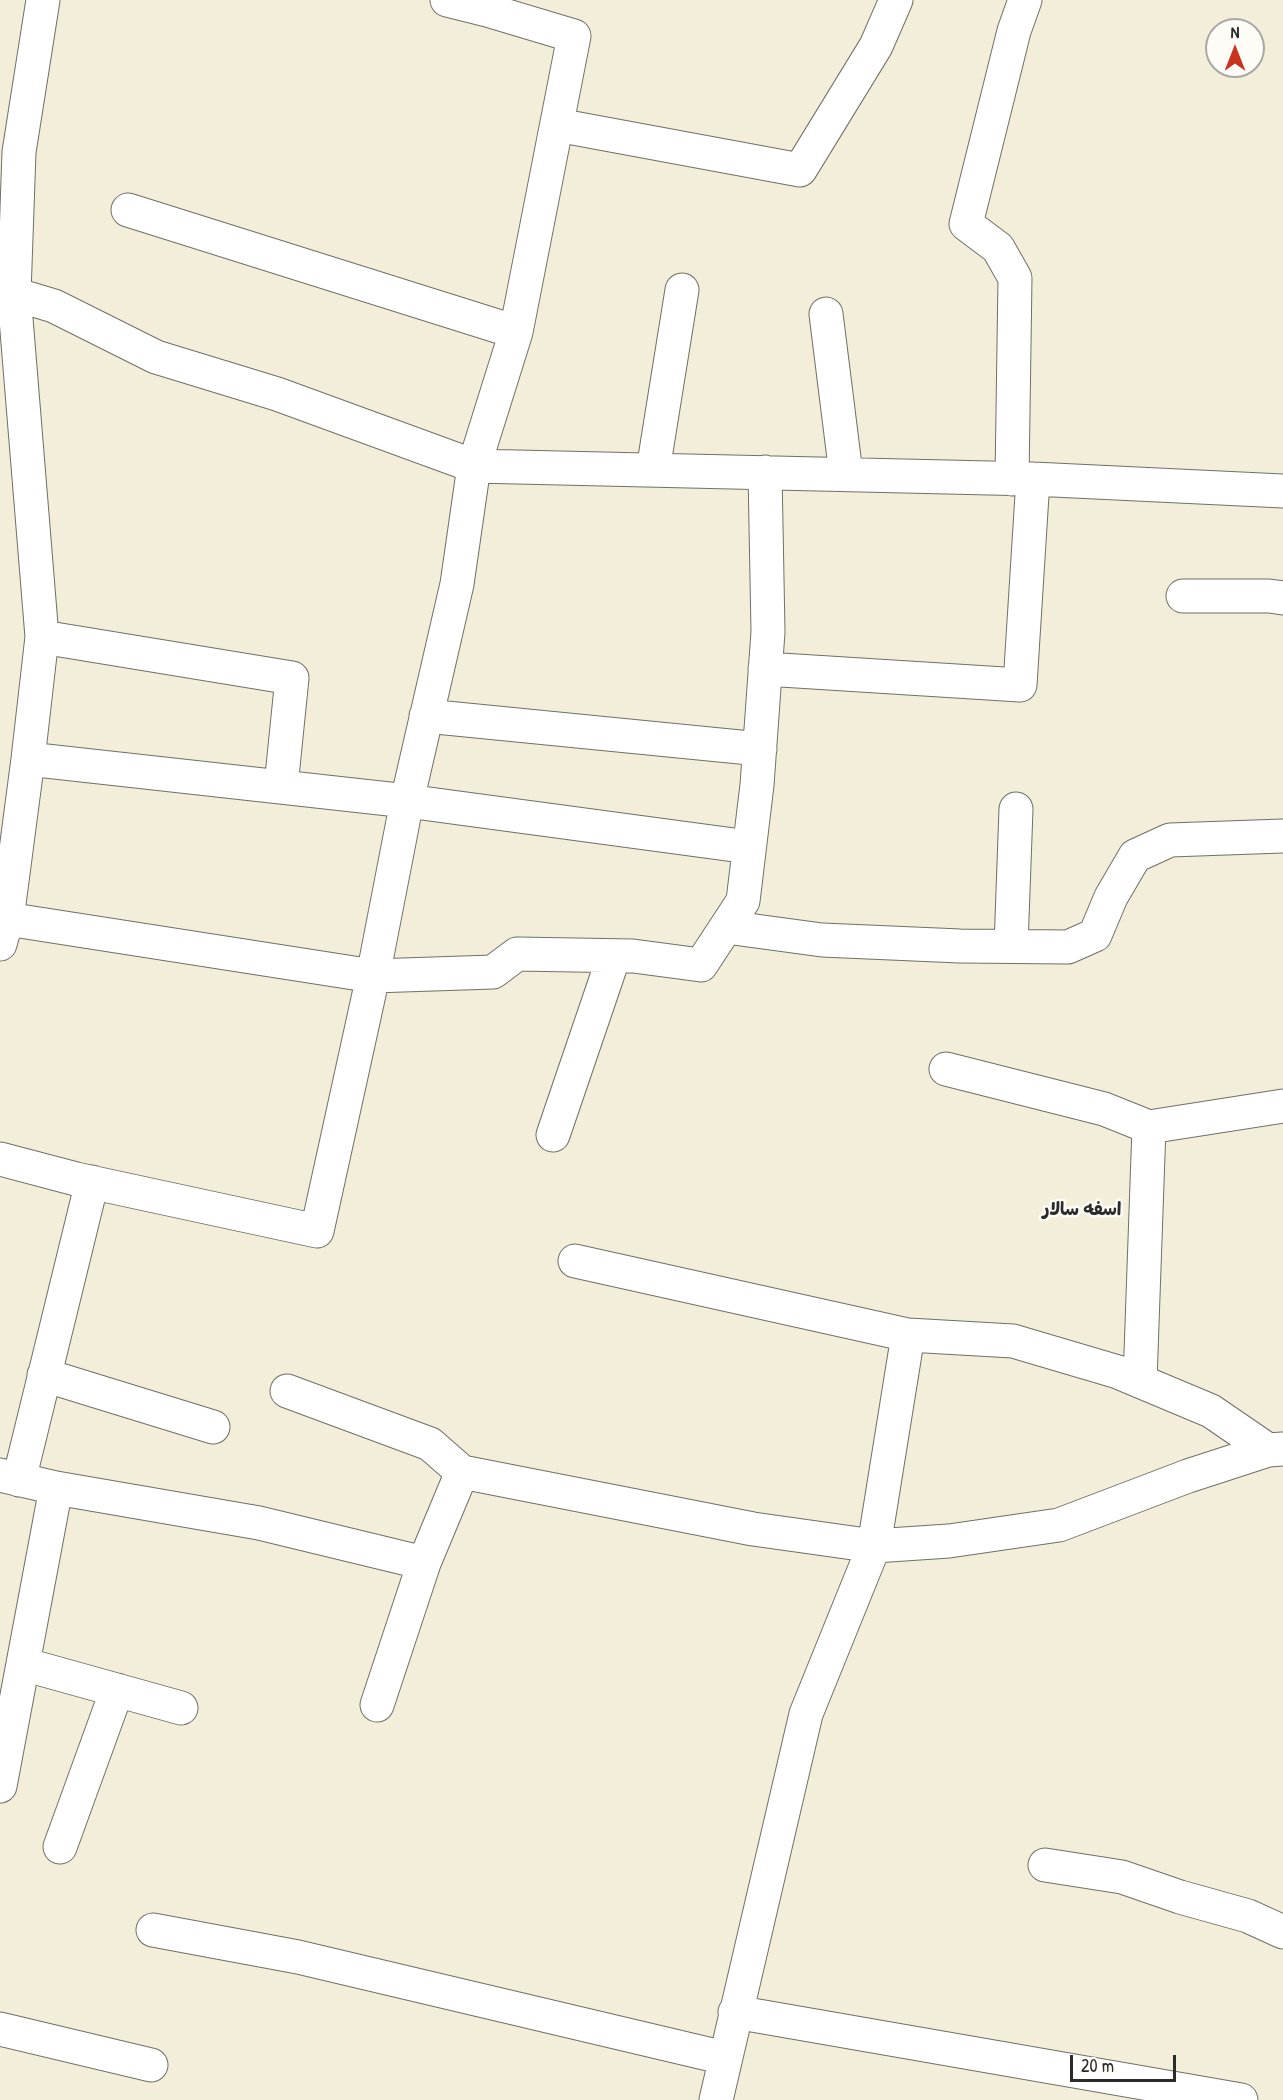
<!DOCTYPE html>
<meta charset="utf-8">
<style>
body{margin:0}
#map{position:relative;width:1283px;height:2100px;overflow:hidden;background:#f2eed9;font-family:"Patrick Hand",sans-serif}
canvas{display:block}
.north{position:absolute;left:1205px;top:18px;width:60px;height:60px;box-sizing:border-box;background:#fdfcf7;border:2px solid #a9a8a5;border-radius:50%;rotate:0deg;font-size:16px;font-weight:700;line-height:24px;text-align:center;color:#2b2b2b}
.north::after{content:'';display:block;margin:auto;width:21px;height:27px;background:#c8321e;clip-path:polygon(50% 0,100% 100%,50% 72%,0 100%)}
.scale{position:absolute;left:1070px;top:2055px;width:106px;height:27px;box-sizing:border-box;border:3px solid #2b2b2b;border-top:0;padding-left:8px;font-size:18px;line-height:21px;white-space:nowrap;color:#2b2b2b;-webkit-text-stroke:4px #fdfcf7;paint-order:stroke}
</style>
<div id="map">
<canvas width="1283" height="2100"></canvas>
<div class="north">N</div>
<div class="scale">20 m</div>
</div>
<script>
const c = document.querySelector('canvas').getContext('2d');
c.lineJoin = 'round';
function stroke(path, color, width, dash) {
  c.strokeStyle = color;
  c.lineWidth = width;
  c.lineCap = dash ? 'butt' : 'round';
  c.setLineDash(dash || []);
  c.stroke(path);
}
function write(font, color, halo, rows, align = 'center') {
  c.font = font + ' "Patrick Hand","Playpen Sans Arabic",sans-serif';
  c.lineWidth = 5;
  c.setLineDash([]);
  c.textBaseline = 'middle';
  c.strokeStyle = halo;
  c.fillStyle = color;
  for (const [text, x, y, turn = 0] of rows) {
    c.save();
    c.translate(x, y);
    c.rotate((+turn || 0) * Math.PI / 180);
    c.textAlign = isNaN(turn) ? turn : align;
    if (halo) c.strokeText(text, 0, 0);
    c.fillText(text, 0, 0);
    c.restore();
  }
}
const minor = new Path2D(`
 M447,0L487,10
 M557,125L800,170L876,46L896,0
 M128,210L516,332
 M14,294L54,306L156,357L277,394L474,466L1033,479L1283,491
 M826,314L846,474
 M653,470L682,290
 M1012,479L1015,278L998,248L966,224L1014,31L1025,0
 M1183,596H1269L1283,598
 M42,637L292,678L281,786
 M765,669L1020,685L1033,479
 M426,716L760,749
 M28,759L407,801L749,847
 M7,919L373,976L493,972L517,954L633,956L701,965L743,901L757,785L768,632L765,472
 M726,927L822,940L960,946L1068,947L1095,935L1111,897L1135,856L1170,840L1283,836
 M0,944L7,919L28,759L42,637L14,294L19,152L43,0
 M1011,946L1016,809
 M946,1069L1104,1109L1149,1127L1283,1106
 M553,1135L614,956
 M0,1159L76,1179L317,1231L373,976L407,801L457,584L474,466L516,332L574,36L487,10L489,0
 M575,1261L908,1335L1013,1341L1118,1372L1211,1411L1268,1450
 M44,1375L213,1427
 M1140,1381L1149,1127
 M287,1391L430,1444L462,1472
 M0,1475L56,1488L259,1523L424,1563
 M19,1480L92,1182
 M23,1664L181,1708
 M377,1705L424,1563L462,1472L753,1529L874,1546L949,1541L1059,1525L1188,1476L1268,1450L1283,1449
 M0,1786L56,1488
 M60,1847L117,1690
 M1045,1865L1122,1877L1180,1897L1248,1916L1283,1932
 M153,1930L298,1957L725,2058
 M735,2012L1241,2100
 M0,2029L151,2065
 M716,2100L806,1714L874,1546L908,1335`);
const neighbourhoodNames = [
 ["اسفه سالار",1082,1210]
];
stroke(minor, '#716f68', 35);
stroke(minor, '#fff', 33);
write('bold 18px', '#2b2b2b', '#fdfcf7', neighbourhoodNames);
</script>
